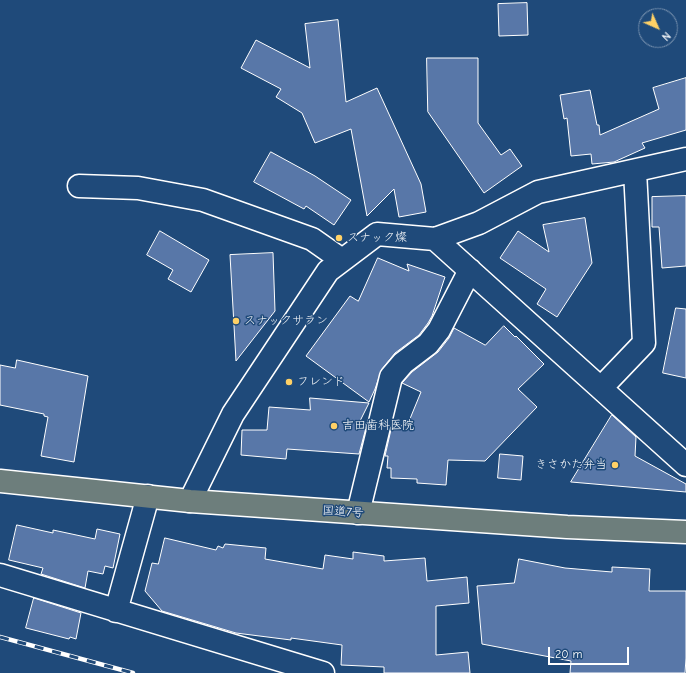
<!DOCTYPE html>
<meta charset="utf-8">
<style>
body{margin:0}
#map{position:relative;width:686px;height:673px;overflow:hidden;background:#1f4a7a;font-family:"Comic Neue",sans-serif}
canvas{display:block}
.north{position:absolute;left:638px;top:8px;width:40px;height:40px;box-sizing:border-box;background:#1f4a7a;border:1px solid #7992af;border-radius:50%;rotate:135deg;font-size:11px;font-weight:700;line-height:16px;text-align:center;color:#fff}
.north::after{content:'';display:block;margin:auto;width:14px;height:18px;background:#ffd166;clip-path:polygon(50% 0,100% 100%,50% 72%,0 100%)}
.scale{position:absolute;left:548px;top:647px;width:81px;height:18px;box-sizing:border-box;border:2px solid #fff;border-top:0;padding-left:5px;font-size:12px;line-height:14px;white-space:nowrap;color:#fff;-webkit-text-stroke:3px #1f4a7a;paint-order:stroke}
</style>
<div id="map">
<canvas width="686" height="673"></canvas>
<div class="north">N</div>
<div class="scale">20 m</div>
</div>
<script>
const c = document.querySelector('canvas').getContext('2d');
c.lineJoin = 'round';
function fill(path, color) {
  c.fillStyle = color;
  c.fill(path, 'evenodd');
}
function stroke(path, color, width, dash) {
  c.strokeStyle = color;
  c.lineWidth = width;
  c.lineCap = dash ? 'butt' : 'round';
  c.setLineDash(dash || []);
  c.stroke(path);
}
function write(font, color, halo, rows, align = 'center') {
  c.font = font + ' "Comic Neue","Klee One",sans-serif';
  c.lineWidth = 3;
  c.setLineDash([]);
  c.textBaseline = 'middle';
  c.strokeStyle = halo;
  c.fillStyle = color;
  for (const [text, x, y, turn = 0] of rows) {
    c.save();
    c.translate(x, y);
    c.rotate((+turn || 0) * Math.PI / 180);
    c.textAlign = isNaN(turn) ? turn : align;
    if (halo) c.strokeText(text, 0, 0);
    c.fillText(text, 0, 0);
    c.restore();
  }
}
const building = new Path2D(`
 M527,3L528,35L499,36L498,4Z
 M338,20L346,102L377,88L421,184L426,212L399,217L394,189L367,216L351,129L315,143L302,113L276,97L281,89L241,68L256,40L310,68L305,24Z
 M427,58H478V123L501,155L510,149L522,166L484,193L428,112Z
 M686,78V130L642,143L645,148L614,162L592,164L591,154L571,156L567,118L564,119L560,95L590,90L597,125H599L600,135L659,109L653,88Z
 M271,152L315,176L351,200L334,225L306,206L304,209L254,182Z
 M686,196V266L662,268L659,227H652V197Z
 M585,218L592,263L557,317L537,304L546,289L500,258L518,231L549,252L543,225Z
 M160,231L209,260L191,292L168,279L173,270L147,255Z
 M273,253L275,311L236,361L230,255Z
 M378,258L409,271L407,264L445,277L432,316L428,323L419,335L395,353L382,369L375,389L369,402L306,356L350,296L358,301Z
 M676,308L686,309V378L663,373Z
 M504,326L515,337L516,336L544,364L518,389L537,407L485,461L448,460L446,485L417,483V479L391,478V468H387L388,456H385L392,425L407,426L421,392L402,383L412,372L438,352L449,338L454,328L485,345Z
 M17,360L88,376L74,462L41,456L48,417L44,416V414L0,405V365L15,368Z
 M310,398L369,403L359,423L367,424L359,454L287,449L286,459L241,455L242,430H267L269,407L310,410Z
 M612,415L636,437L635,456L686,484V492L571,482Z
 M500,454L523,456L521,480L498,478Z
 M17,525L53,533V530L95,539L97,529L120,534L113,568L105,566L103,574L88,571L85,588L41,574L43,568L9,560Z
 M165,538L216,550L218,546L223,548L225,544L266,548L265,559L323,569L325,555L353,559V552L384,556V561L425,558L427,581L467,577L469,603L436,606V655L468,652L470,673H384V667L341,665L342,645L291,638V640L236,633L162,611L145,591L152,563L158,564Z
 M519,559L565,568L612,572V567L650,569L649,591H686V658L685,673H570L571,661L482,644L477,586L514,583Z
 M34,598L81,613L76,639L70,637L69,639L26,628Z`);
const minor = new Path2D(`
 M79,186L138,188L203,200L312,239L342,260
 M435,239L686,465
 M601,388L644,343L635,171
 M190,501L233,414L328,271L377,234L435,239L479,223L538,192L686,159
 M358,513L391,377L403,363L428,344L439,330L470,270
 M0,575L323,673
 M116,611L148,496`);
const highway = new Path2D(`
 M0,481L190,501L567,527L686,532`);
const rail = new Path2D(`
 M0,637L133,673`);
const markers = [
 [339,238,4,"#ffd166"],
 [236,321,4,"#ffd166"],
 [289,382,4,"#ffd166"],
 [334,426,4,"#ffd166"],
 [615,465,4,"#ffd166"]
];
const poiNames = [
 ["スナック燦",347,238],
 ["スナックサラン",244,321],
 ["フレンド",297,382],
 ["吉田歯科医院",342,426],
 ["きさかた弁当",607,465,"right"]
];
const streetNames = [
 ["国道7号",343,512,4]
];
fill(building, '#5877a8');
stroke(building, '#fff', 1);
stroke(minor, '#fff', 25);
stroke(highway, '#fff', 25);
stroke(minor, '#1f4a7a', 22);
stroke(highway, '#6d7e7c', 22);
stroke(rail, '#fff', 4.5);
stroke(rail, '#1f4a7a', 3, [9]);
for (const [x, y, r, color] of markers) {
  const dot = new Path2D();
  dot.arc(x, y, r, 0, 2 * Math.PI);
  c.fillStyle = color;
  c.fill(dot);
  stroke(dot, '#1f4a7a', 1.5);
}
write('12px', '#fff', '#1f4a7a', poiNames, 'left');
write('12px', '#fff', '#1f4a7a', streetNames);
</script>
